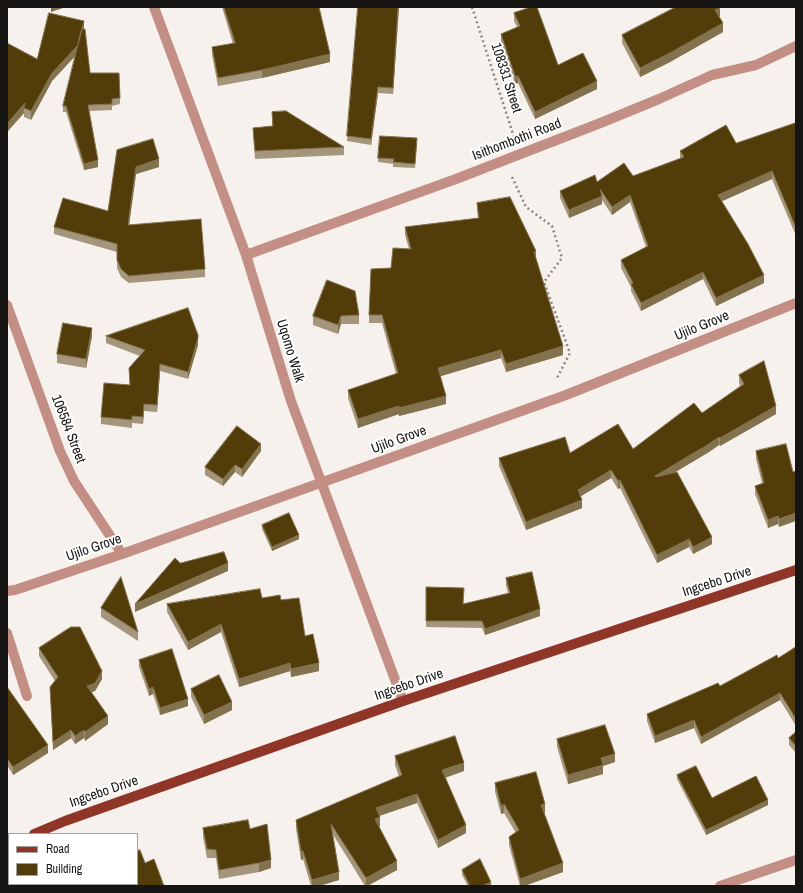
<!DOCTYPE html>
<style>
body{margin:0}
#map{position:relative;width:803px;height:893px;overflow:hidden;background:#f7f1ed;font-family:"Archivo Narrow",sans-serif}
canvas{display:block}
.frame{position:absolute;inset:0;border:8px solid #171513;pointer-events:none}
.legend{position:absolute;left:8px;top:833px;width:130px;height:52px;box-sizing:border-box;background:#fff;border:1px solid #a2a1a1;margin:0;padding:5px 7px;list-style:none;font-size:12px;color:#171513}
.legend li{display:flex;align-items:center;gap:8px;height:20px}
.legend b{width:20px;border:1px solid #a2a1a1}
</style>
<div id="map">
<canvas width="803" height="893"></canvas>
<div class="frame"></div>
<ul class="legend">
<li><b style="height:5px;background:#903629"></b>Road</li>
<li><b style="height:11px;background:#513c0a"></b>Building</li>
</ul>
</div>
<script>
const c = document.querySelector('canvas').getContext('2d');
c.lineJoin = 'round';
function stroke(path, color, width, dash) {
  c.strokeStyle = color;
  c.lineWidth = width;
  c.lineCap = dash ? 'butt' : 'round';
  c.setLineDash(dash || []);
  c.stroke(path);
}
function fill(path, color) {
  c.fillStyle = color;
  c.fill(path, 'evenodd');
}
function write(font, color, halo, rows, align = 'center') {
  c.font = font + ' "Archivo Narrow",sans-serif';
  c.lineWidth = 4;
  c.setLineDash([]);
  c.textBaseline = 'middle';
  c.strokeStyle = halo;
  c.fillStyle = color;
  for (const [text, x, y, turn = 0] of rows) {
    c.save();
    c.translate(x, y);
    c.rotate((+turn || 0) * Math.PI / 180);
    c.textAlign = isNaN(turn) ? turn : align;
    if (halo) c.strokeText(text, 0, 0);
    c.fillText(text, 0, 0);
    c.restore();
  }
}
const path = new Path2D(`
 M472,7L514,137
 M512,177L526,207L552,226L562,258L544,282L570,353L557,378`);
const minor = new Path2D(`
 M154,7L246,255L291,401L403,701
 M246,255L456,179L603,122L659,99L712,75L756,65L796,46
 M7,305L60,451L74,481L122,554
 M7,591L15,590L122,554L566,395L796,303
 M7,633L27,696
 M720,886L796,860`);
const major = new Path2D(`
 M34,834L65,821L403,701L796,570
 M7,847L9,846`);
const wall = new Path2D(`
 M222,7H319L330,62L262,78L218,86L212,55V47L233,44Z
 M358,7H399L393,94L378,93L371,145L347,141Z
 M514,13L558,65L597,89L535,119L518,83L515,84L501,41V34L517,27L514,21Z
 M720,16L719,17L723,32L670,62L640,77L622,43V35Z
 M84,29L90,73H119L120,104L112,106V110L89,111L98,167L84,170L66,112H63V106L76,55L52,81L31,120L24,117V113L7,132L37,59Z
 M272,112L344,147V155L255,159L253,135V128L272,126Z
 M796,123V236L772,179L721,201L764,283L716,306L703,279L641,311L631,291V287L621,268V260L646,247L630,202L612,215L602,200V204L569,218L560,198V191L597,182L633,176L680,159V151L736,143Z
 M417,142L415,168L393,167V164L378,162V158Z
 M117,150L159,167L136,174L129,225L205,269V277L129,283L121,277L117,268V252L54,234V227L108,211Z
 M477,203L536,259L563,355L506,372L501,358L441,376L446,404L399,416V414L358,428L348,398V390L396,374L382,323H369V315L391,268L409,249L405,235V227L478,218L477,211Z
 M359,315V324H341L338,334L313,325V316Z
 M92,336L86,368L57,363V354Z
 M106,336L198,345L188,379L160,371L157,412L144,411L143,424L132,423V428L101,424V417L130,385L129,368L140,356L106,343Z
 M739,375L776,414L720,446L719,445L709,452L674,473L712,544L693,554L689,547L657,563L620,488L618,489L611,478L581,496L582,508L526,530L499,466V458L633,449L702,413L740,386L739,383Z
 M261,451L242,477L235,472L223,486L205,475V467Z
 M756,451L793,472L779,527L778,524L768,528L755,494V486L762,483L756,459Z
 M262,525L299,539L272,551L262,529Z
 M506,578L540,616L485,635L482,628L426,627V587L463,604L508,593L506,585Z
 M262,598L281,600L305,636L319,671L291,677L290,671L239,687L221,632L188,650L167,612V604Z
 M101,608L138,632V641L101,617Z
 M796,647V726L780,700L701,744L694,728L655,743L647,721V714L720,686L778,658Z
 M39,648L102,679L95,691L91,692L108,724L85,741L84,738L75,744L71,738L53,750L50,687L55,681L39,656Z
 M139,660L188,706L160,715L153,694L149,696L139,667Z
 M7,687L48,753L13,775L7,765Z
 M191,689L232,710L204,724L191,697Z
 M796,732V753L789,745V738Z
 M557,739L615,762L603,766V774L568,784L557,747Z
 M395,756L464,771L445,777L466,833L438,848L417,803L379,816L380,826H379L397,870L367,886H365L332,833L339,880L319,886H311L303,859L301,860L296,829V820L399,777L395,765Z
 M677,775L712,798L768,805L706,835L677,779Z
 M495,783L545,813H544L563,872L524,886H520L509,845V837L516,833L504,813L501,814L495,792Z
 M203,828L250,829L271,868L259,872L219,879L216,858H207L203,837Z
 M145,863L164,886H76L75,884H137Z
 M462,870L491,886H468L462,875Z`);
const shadedWall = new Path2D(`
 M51,7H66L51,12Z
 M398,7H399L393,94V88Z
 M720,8V16L715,19V10Z
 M84,21V30L78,53L52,81L31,120V111L52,73Z
 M723,23V32L670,62L640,77V68Z
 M330,54V62L262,78V70Z
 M515,76H518V83L515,84Z
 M597,81V89L535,119V112Z
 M378,87V93L371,145V139Z
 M25,103L24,108V113L7,132V124Z
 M159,159V167L136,174L128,233V225L136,167Z
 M98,160V167L84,170V164Z
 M772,171V179L718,203V195Z
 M630,195V202L612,215V207Z
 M602,196V204L569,218V210Z
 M536,251V259L534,260V252Z
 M703,272V279L641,311V303Z
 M764,275V283L716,306V298Z
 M341,316V324L338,334V325Z
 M92,328V336L86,368V359Z
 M198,338V345L188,379V372Z
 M563,346V355L506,372V364Z
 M501,350V358L438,377V368Z
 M160,364V371L157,412V405Z
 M446,396V404L399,416V408Z
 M144,404V411L143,424V417Z
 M399,406V414L358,428V419Z
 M776,406V414L720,446V438Z
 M719,437V445L709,452L655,484V476Z
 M261,444V451L242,477V469Z
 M235,465V472L223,486V479Z
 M611,470V478L578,498V490Z
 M620,480V488L618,489V481Z
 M582,500V508L526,530V522Z
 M796,513V521L779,527V519Z
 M778,516V524L768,528V520Z
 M299,535V539L272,551V547Z
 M712,537V544L693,554V547Z
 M689,539V547L657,563V555Z
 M228,563V571L135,612V604Z
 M540,609V616L485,635V629Z
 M221,624V632L188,650V642Z
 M290,663V671L239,687V679Z
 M319,663V671L291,677V669Z
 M102,671V679L95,691L87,694V686Z
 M153,687V694L149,696V689Z
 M780,693V700L701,744V737Z
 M188,699V706L160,715V708Z
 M232,702V710L204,724V715Z
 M108,716V724L85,741V732Z
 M694,720V728L655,743V736Z
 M71,730V738L53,750V742Z
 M84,730V738L75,744V736Z
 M48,745V753L13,775V767Z
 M615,754V762L603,766V774L568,784V775L601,758Z
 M464,763V771L442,779V770Z
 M417,794V803L376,817V808Z
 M768,800V805L706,835V830Z
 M504,804V813L501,814V806Z
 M545,804V813L541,814V805Z
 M380,817V826L375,828V819Z
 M466,825V833L438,848V840Z
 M301,851H303V859L301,860Z
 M271,860V868L259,872V863Z
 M397,861V870L367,886H366V878Z
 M563,863V872L524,886H520V879Z
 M339,872V880L319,886H312V880Z
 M491,882V886H482Z`);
const building = new Path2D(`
 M224,7H319L330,54L262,70L218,78L212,47L235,43Z
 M358,7H398L393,88L378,87L371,139L347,136Z
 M531,7H537L558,65L583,53L597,81L535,112L518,76H515L501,34L520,26L514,13Z
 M676,7H720V8L715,10L723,23L670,53L640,68L622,35Z
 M49,13L84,21L78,45L52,73L31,111L24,108L25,103L7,124V43L37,59Z
 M82,29H85L90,73H119L120,98L112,99V104L88,105L98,160L84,164L66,106H63Z
 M286,111L344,147L255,151L253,128L273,126L272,112Z
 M796,123V228L772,171L718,195L748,244L764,275L716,298L703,272L641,303L631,284L633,283L621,260L648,246L630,195L612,207L600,189L602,196L569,210L560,191L595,175L597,182L624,163L633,176L684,157L680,151L726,125L736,143Z
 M380,136L417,138L415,164L393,162L394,159L378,158Z
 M153,139L159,159L136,167L128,225L201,219L205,269L129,276L121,269L117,260V244L54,227L63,198L108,211L117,150Z
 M510,197L536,251L534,252L563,346L506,364L501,350L438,368L446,396L399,408V406L358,419L348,390L398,373L382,315H369L371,269L391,268L393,248L411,249L405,227L479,218L477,203Z
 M327,280L355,291L359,315L341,316L338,325L313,316Z
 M188,308L198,335V338L188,372L160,364L157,405L144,404L143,417L132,416V420L101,417L104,383L130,385L129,368L145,350L106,336Z
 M63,323L92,328L86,359L57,354Z
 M764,361L776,406L720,438L719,437L709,444L655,476L656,477L677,472L712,537L693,547L689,539L657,555L620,480L618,481L611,470L578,490L582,500L526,522L499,458L565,437L570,453L618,424L633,449L694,403L702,413L744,384L739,375Z
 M237,426L261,444L242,469L235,465L223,479L205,467Z
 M786,444L793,472L796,471V513L779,519L778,516L768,520L755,486L764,483L756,451Z
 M289,513L299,535L272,547L262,525Z
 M224,552L228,563L135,604L175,558L180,563Z
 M532,572L540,609L485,629L482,621H426V587L464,588L463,604L510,593L506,578Z
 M121,577L138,632L101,608Z
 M260,589L262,598L280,595L281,600L299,598L305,636L313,634L319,663L291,669L290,663L239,679L221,624L188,642L167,604Z
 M71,627H80L102,671L95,683L87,686L108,716L85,732L84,730L75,736L71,730L53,742L50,687L58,677L39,648Z
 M796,647V719L780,693L701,737L694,720L655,736L647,714L718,683L720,686L777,655L778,658Z
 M172,649L188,699L160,708L153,687L149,689L139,660Z
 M219,675L232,702L204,715L191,689Z
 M7,687L48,745L13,767L7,758Z
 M605,725L615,754L601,758L603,765L568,775L557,739Z
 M796,732V746L789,738Z
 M455,736L464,763L442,770L466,825L438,840L417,794L376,808L380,817L375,819L397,861L366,878L331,824L339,872L312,880L303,851H301L296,820L402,775L395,756Z
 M696,766L712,798L756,776L768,800L706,830L677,775Z
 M536,772L545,804L541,805L563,863L520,879L509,837L519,830L504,804L501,806L495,783Z
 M248,820L250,829L267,824L271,860L259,863L219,870L216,850L207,849L203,828Z
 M140,850L145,863L154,859L164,886H79V884H137V851Z
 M480,859L491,882L482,886H470L462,870Z`);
const streetNames = [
 ["108331 Street",506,78,72],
 ["Isithombothi Road",517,140,-21],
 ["Ujilo Grove",702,326,-22],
 ["Uqomo Walk",290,351,73],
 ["106584 Street",68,429,69],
 ["Ujilo Grove",399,440,-20],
 ["Ujilo Grove",94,548,-19],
 ["Ingcebo Drive",717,582,-18],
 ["Ingcebo Drive",409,685,-19],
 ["Ingcebo Drive",104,792,-19]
];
stroke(path, '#8a8683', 2.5, [2, 3]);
stroke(minor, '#c38e84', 10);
stroke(major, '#903629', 10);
fill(wall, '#a4967c');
fill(shadedWall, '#83724e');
fill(building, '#513c0a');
stroke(building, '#83724e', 1);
write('14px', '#171513', '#fff', streetNames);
</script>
